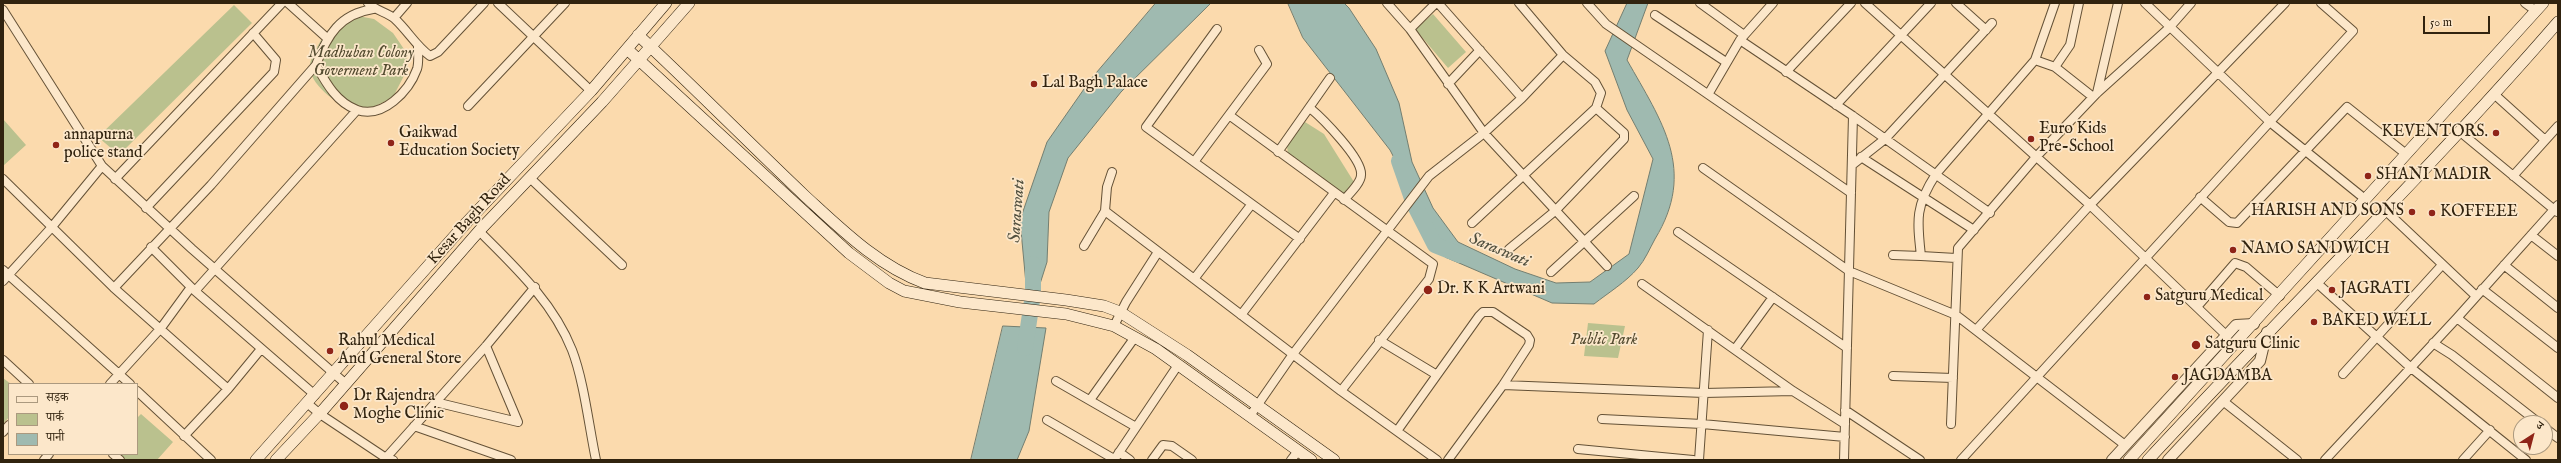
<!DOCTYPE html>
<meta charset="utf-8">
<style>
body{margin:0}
#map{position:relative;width:2561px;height:463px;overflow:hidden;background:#fbdaad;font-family:"IM FELL English","Noto Serif Devanagari",serif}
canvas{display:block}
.frame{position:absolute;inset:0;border:4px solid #31230f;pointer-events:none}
.legend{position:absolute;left:8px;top:383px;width:130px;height:72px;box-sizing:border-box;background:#fce7ca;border:1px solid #ab997f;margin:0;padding:5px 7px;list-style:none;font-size:12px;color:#31230f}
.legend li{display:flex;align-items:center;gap:8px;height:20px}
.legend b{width:20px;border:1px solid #ab997f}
.north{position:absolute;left:2513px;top:415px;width:40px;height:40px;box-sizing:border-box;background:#fce7ca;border:1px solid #ab997f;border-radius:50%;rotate:36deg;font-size:11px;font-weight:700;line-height:16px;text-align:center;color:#31230f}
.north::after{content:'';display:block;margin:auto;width:14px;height:18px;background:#8f2418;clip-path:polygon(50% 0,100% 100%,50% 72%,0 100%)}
.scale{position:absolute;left:2423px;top:16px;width:67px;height:18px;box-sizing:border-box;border:2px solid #31230f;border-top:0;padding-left:5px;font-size:12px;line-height:14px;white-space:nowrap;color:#31230f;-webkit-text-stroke:3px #fce7ca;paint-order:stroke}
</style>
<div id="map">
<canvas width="2561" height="463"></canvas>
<div class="frame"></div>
<ul class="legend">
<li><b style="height:5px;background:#fce7ca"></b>सड़क</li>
<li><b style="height:11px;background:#bac18e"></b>पार्क</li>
<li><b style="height:11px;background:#9fbab0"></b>पानी</li>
</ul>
<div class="north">उ</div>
<div class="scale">50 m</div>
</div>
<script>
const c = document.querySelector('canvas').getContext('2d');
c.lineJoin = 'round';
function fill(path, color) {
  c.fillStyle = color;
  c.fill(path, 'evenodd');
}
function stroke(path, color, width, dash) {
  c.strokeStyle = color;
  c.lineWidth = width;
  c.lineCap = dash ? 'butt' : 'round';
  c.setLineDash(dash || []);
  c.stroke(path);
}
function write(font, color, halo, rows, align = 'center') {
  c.font = font + ' "IM FELL English",serif';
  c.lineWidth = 3.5;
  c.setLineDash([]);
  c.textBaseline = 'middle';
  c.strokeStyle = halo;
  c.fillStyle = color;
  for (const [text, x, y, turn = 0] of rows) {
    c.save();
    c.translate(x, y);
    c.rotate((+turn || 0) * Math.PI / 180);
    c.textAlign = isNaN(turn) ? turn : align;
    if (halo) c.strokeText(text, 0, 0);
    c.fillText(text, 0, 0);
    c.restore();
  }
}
const green = new Path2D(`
 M234,5L252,23L119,155L98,137Z
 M1433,14L1466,52L1448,68L1415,29Z
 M358,16L374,19L393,33L406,52L408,68L393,97C382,103 365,113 352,109C337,105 308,83 310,65C311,54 330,24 339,19C344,16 352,17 358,16Z
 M3,119L26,145L3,166Z
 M1305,122L1324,134L1354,182L1343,195L1288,154L1287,146Z
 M1588,323L1625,326L1618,358L1584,356Z
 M3,378L11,384H9V417L3,424Z
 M141,414L173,442L157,460H125L118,454H137V418Z`);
const water = new Path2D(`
 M1156,3H1211L1121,92L1068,158L1049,212L1047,262L1039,287L1026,284L1020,220L1047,142L1091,79Z
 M1288,3H1344L1349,8L1376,49L1399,103L1412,162L1433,208L1458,242L1515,269L1556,283L1590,282L1629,254L1653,159L1627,110L1605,51L1627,3H1648L1627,60C1662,122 1697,170 1655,239C1650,248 1645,260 1638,268C1626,282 1608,293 1594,304L1552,303L1445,257L1390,150L1303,38Z
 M1003,326L1046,328L1029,431L1017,460H971Z`);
const river = new Path2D(`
 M1399,161L1414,204L1435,245L1460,255
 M1025,348L1033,294V264`);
const minor = new Path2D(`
 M288,3L328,39
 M368,3C376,11 387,12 395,19C408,31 416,46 430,56L438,52L484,3
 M498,3L591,91
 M1387,3L1410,29L1484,133L1607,266
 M1438,3L1522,98
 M1587,3L1606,24L1851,193
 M1700,3L1744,35
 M1865,3L2090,205L2227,336
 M1956,3L1986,30
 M2145,3L2271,123L2365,199
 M2525,3L2536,11
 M3,10L102,166L192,249L346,384
 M1655,15L1726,62
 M394,18L407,3
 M1217,29L1146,127L1300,239
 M1410,29L1436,3
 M1740,40L1853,116L1990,213
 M2035,60L2055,3
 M316,65C326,83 336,102 357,110C383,119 409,91 417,69C419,63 418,54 418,47
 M2055,67L2070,45L2079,3
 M1786,72L1851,3
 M1448,84L1480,50
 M1709,93L1740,40L1773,3
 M2097,93L2118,3
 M2494,94L2545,140
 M1836,105L1931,3
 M468,106L565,3
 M1310,108C1322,118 1363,159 1361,175C1361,183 1349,194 1344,200
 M1229,115L1433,264L1429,279L1341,391
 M2459,131L2557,212
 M1278,152L1330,78
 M1861,157L1974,230
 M1194,162L1267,64L1259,50
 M1852,165L1885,139L1992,23
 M1703,168L1849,271L1956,315L2125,445
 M2513,176L2558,126
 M530,178L622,265
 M3,179L114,288L228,389
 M115,179L282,3
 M2200,197L2229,222L2237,223L2347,107L2406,154
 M146,208L274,72L276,60L253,33
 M1105,211L1341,391L1437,460
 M2386,211L2476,296
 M1472,223L1596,108L1601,93L1595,82L1563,55L1519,3
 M479,231C515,267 553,302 572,350C584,381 589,427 596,460
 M1678,232L1847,348
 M2531,235L2558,256
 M1084,246L1105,211L1107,187L1112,172
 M151,247L195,291L315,395
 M1509,249L1555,211L1624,139V133L1596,108
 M1893,255L1921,256
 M1956,258L1921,256C1917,220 1915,206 1936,174L2035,60L2055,67L2093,97
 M2504,265L2558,308
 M3,270L130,384
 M1551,272L1634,196
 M1194,279L1251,205
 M3,281L51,228L102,166
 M2317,283L2410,367L2526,460
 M1642,284L1793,391L1845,424
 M114,288L211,185L316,65C327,35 340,14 373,9
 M2482,289L2558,348
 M195,291L357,110
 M2197,307L2235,263L2246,267L2280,296
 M1241,315L1334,193
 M2457,318L2558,398
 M1114,326L1126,302L1158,252
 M1976,330L2090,205L2285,3
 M1379,340L1437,375
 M2433,343L2452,355L2539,423
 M1735,349L1773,297
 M3,360L29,384
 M2343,374L2442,265
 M1893,376L1953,378
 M1056,381L1136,427
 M110,384L161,328L191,287
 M1503,385L1704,393L1793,391
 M137,391L211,460
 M1090,400L1135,337
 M2223,401L2297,460
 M435,402L518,422L486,346
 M307,403L320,414L386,458L393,460
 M1845,410L1920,460
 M1250,416L1293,354L1429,176L1484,133L1522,98L1563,55
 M1602,419L1702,424L1845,437
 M1047,420L1114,459
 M1951,424L1958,248L2036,157L2097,93L2169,28L2191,3
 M414,426L511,460
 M2545,428L2558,438
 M1397,431L1479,316L1483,312H1493L1527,335L1530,340L1529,345L1503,385L1448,460
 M3,432L9,425
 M184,436L228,389L261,349
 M1578,449L1693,460
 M1119,452L1130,460
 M113,454L120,460
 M44,460L49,454
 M384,460L486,346L535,287
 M1114,460L1178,365
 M1152,460L1163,445L1172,446L1192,460
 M1291,460L1298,451
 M1699,460L1708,330
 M1844,460L1853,116
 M1961,460L2353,31L2321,3
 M2325,460L2457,318L2558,205
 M2463,460L2490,430`);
const tertiary = new Path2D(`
 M2112,460L2236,325L2254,324
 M2168,460L2260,361L2267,332`);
const secondary = new Path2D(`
 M638,35C695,88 749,143 805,196C841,229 878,266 925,283L1066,300L1104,306L1120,312L1187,355L1334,460
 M627,49L849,253L889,283L904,291L960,302L1066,314L1114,326L1156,349L1311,460
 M256,460L467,222L591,91L666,3
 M276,460L323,410L479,231L602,102L689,3
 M2129,460L2543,3
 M2148,460C2284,313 2427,173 2558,22`);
const markers = [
 [1034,84,4,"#8f2418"],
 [2496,133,4,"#8f2418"],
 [2031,139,4,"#8f2418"],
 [391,143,4,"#8f2418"],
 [56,145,4,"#8f2418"],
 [2368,176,4,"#8f2418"],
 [2412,212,4,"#8f2418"],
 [2432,213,4,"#8f2418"],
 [2233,250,4,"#8f2418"],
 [1428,290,5,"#8f2418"],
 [2332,290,4,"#8f2418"],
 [2147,297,4,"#8f2418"],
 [2314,322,4,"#8f2418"],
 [2196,345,5,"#8f2418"],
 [330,351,4,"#8f2418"],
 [2175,377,4,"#8f2418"],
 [344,406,5,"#8f2418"]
];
const parkNames = [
 ["Madhuban Colony",361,54],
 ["Goverment Park",361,72],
 ["Public Park",1604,341]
];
const poiNames = [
 ["Lal Bagh Palace",1042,84],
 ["Euro Kids",2039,130],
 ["Pre-School",2039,148],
 ["KEVENTORS.",2488,133,"right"],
 ["Gaikwad",399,134],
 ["Education Society",399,152],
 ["annapurna",64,136],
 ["police stand",64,154],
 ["SHANI MADIR",2376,176],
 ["HARISH AND SONS",2404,212,"right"],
 ["KOFFEEE",2440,213],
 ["NAMO SANDWICH",2241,250],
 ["Dr. K K Artwani",1437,290],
 ["JAGRATI",2340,290],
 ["Satguru Medical",2155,297],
 ["BAKED WELL",2322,322],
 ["Rahul Medical",338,342],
 ["And General Store",338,360],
 ["Satguru Clinic",2205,345],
 ["JAGDAMBA",2183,377],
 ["Dr Rajendra",353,397],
 ["Moghe Clinic",353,415]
];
const streetNames = [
 ["Kesar Bagh Road",470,220,-48]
];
const waterNames = [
 ["Saraswati",1018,211,-86],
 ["Saraswati",1499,251,23]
];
fill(green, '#bac18e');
fill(water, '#9fbab0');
stroke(water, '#737e70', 1);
stroke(river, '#9fbab0', 16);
stroke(minor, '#645136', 10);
stroke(tertiary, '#645136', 12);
stroke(secondary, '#31230f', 12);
stroke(minor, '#fce7ca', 8);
stroke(tertiary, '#fce7ca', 10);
stroke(secondary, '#fce7ca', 11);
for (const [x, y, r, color] of markers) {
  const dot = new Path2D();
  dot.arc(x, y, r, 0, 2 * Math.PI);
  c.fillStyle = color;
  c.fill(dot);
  stroke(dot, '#fce7ca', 1.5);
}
write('italic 16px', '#534a2f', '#fce7ca', parkNames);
write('16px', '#31230f', '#fce7ca', poiNames, 'left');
write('16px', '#31230f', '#fce7ca', streetNames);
write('italic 17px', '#52503f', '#fce7ca', waterNames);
</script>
